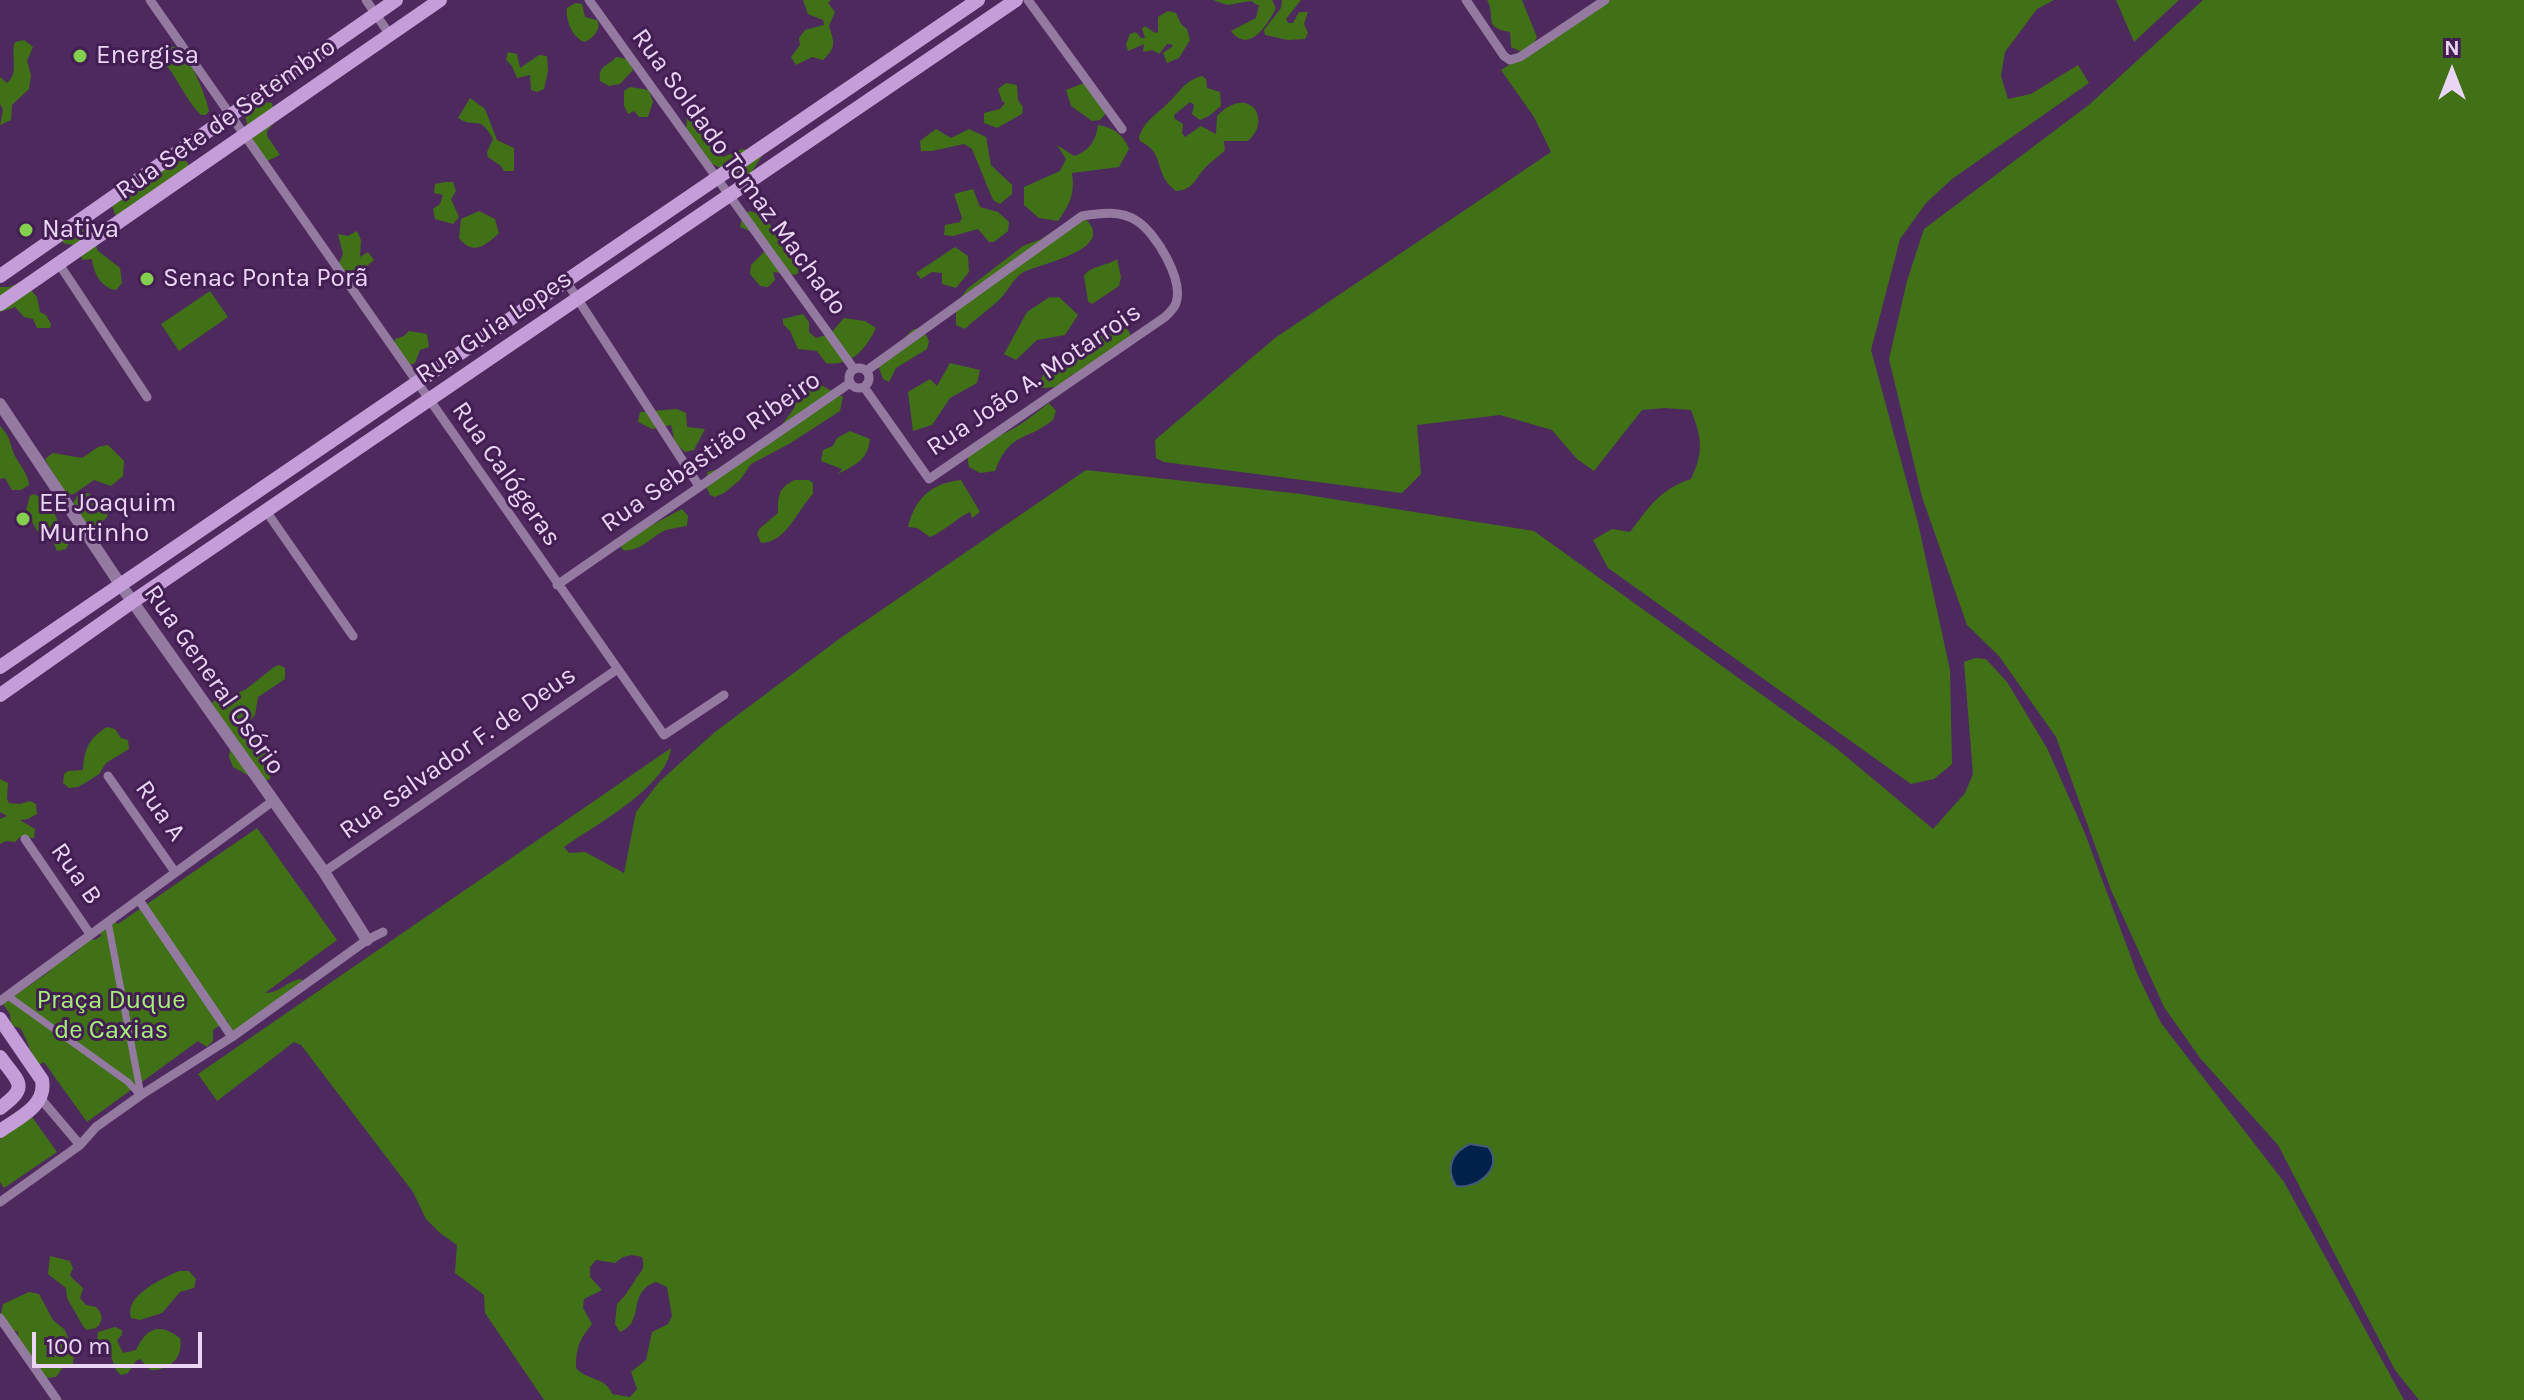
<!DOCTYPE html>
<meta charset="utf-8">
<style>
body{margin:0}
#map{position:relative;width:2524px;height:1400px;overflow:hidden;background:#4e295e;font-family:Karla,sans-serif}
canvas{display:block}
.north{position:absolute;left:2412px;top:32px;width:80px;height:80px;-webkit-text-stroke:6px #431e53;paint-order:stroke;rotate:0deg;font-size:22px;font-weight:700;line-height:32px;text-align:center;color:#ead5f5}
.north::after{content:'';display:block;margin:auto;width:28px;height:36px;background:#ead5f5;clip-path:polygon(50% 0,100% 100%,50% 72%,0 100%)}
.scale{position:absolute;left:32px;top:1332px;width:170px;height:36px;box-sizing:border-box;border:4px solid #ead5f5;border-top:0;padding-left:10px;font-size:24px;line-height:28px;white-space:nowrap;color:#ead5f5;-webkit-text-stroke:6px #431e53;paint-order:stroke}
</style>
<div id="map">
<canvas width="2524" height="1400"></canvas>
<div class="north">N</div>
<div class="scale">100 m</div>
</div>
<script>
const c = document.querySelector('canvas').getContext('2d');
c.lineJoin = 'round';
function fill(path, color) {
  c.fillStyle = color;
  c.fill(path, 'evenodd');
}
function stroke(path, color, width, dash) {
  c.strokeStyle = color;
  c.lineWidth = width;
  c.lineCap = dash ? 'butt' : 'round';
  c.setLineDash(dash || []);
  c.stroke(path);
}
function write(font, color, halo, rows, align = 'center') {
  c.font = font + ' Karla,sans-serif';
  c.lineWidth = 6;
  c.setLineDash([]);
  c.textBaseline = 'middle';
  c.strokeStyle = halo;
  c.fillStyle = color;
  for (const [text, x, y, turn = 0] of rows) {
    c.save();
    c.translate(x, y);
    c.rotate((+turn || 0) * Math.PI / 180);
    c.textAlign = isNaN(turn) ? turn : align;
    if (halo) c.strokeText(text, 0, 0);
    c.fillText(text, 0, 0);
    c.restore();
  }
}
const green = new Path2D(`
 M803,0H831L828,3L835,12L829,26C834,42 837,47 823,60L812,57L796,65L791,57L800,45L799,38L805,30L824,25L823,20L808,14Z
 M1213,0H1272L1276,8C1268,24 1249,55 1231,31L1256,18L1259,6L1251,1L1227,5Z
 M1282,0H1301L1286,19L1288,23H1293L1299,12H1308L1304,24L1308,33L1305,39L1288,40L1265,35L1264,30L1281,8Z
 M1487,0H1522L1537,37L1529,52L1610,0H2054L2037,9L2005,52L2001,76L2008,99L2031,94L2078,65L2089,83L1952,179L1926,203L1900,239L1871,350L1918,523L1950,670L1952,764L1934,779L1911,784L1608,568L1593,540L1612,529L1630,532C1650,506 1659,490 1691,479C1704,451 1702,439 1691,410L1665,408L1642,410L1594,471L1577,459L1552,430L1500,415L1417,425L1421,474L1402,493L1164,462L1156,458L1155,440L1275,338L1551,152L1534,117L1501,70L1526,54L1511,47L1510,32C1481,27 1497,17 1487,0Z
 M2116,0H2179L2134,42Z
 M2203,0H2524V1400H2419L2395,1370L2278,1145L2200,1058L2164,1007L2111,890L2056,737L1999,656L1967,625L1922,497L1889,359L1907,281L1924,229L2090,104Z
 M575,3L582,4L585,17L597,20C602,29 593,38 585,42C573,39 565,20 567,8Z
 M1168,11L1176,13L1181,24L1187,29L1190,40L1179,58L1167,63L1163,53L1173,46L1171,44H1167L1159,54L1153,50L1143,52L1144,44L1128,51L1126,44L1130,34L1136,32L1141,38H1145L1142,29L1145,26L1155,33L1158,32V17Z
 M24,40L33,47L27,61L31,75L29,89L12,105L11,120L0,125L3,110L0,104V77L7,83C20,72 10,57 15,42Z
 M166,46L176,47C180,55 182,56 188,62C194,66 208,103 209,111L206,115H201C189,103 183,90 174,76C169,67 162,63 159,53Z
 M508,52L517,54L520,68L539,55L547,56L548,71L544,89L537,92L531,90L530,75L517,78L512,66L506,60Z
 M616,57L628,59L633,70L620,84L609,86L600,81C598,64 608,67 616,57Z
 M1202,76L1206,79L1207,88L1220,92L1221,106L1209,116L1200,120L1192,114L1194,105L1190,102L1174,115L1175,119L1183,124L1182,133L1185,137L1201,126L1216,134L1217,116C1249,83 1273,120 1248,141H1224L1225,150C1219,157 1211,161 1205,168C1195,179 1193,190 1176,191C1152,173 1167,154 1140,141L1139,137C1145,120 1155,116 1167,104C1180,92 1184,81 1202,76Z
 M1006,83L1017,85L1018,100L1023,107L1022,114L997,128L984,123V113L1000,109L1005,103L1002,101L998,89Z
 M1084,83L1107,112L1100,120L1092,121L1071,106L1066,90Z
 M630,87L649,90L653,102L648,117H639L634,111L628,114L624,106V91Z
 M470,98L485,109L497,140L514,148V171H504L501,166L488,157L487,152L493,139C479,113 477,130 458,118Z
 M259,101L272,103L276,121L267,131V136L280,155L267,161C254,144 246,131 245,110Z
 M691,114L707,127L711,146L723,157L742,149L759,152L762,156L751,173L743,178C732,176 722,167 709,163L700,146L686,132L687,117Z
 M1098,125C1113,127 1124,135 1129,149L1119,167L1072,173C1075,194 1070,204 1058,221L1039,218L1024,205V187L1060,171L1066,159L1057,145L1074,156C1089,151 1096,141 1098,125Z
 M936,129L951,138L969,129L986,137L991,165L1012,185V194L1000,204L993,200L972,149L964,144L932,151H921L920,141Z
 M182,158L188,163V168L166,181L161,189L117,219L112,206C127,195 162,176 168,162Z
 M445,182H453L456,191L451,199L459,217L453,224L435,219L433,209L440,204L443,195L434,193L435,184Z
 M973,189L980,207L998,212L1009,222L1008,231L994,242H989L978,229L953,236L944,235L945,225L960,222L962,218L954,194Z
 M479,211L495,219L499,233C485,246 473,256 459,238L461,219Z
 M749,211L765,215C769,222 773,232 780,238C792,249 797,253 799,272L795,275L773,272L775,280L768,287L760,286L750,274L751,265L767,249L761,236L740,227L742,218Z
 M1082,216C1123,249 1040,263 1022,273C1013,279 1007,293 998,301C987,311 975,319 965,329L956,325V305L967,289L1023,246L1041,239L1074,218Z
 M84,229L87,234L96,240L97,250L120,268L122,283L116,290C101,288 93,272 92,259L83,260L73,245L63,243V238Z
 M357,231L361,240L360,257L368,252L374,260L359,273H343L339,263L343,254L338,234L348,236Z
 M955,247L968,256L969,272L956,288L942,284V273L932,272L921,279L916,273Z
 M1117,259L1121,277L1119,286L1092,304L1088,301L1084,276C1090,266 1107,266 1117,259Z
 M23,281L37,297L40,312L46,315L51,324L50,328H37L33,319L24,317L15,307L0,312V287H9Z
 M210,291L228,317L179,351L161,324Z
 M1051,296L1050,298L1059,297L1078,315L1065,335L1037,340L1016,360L1004,354L1027,312Z
 M803,314L809,322V332L816,338L830,334L844,318L865,321L876,328C866,349 851,367 826,363L817,351L798,349L790,331L783,324V319Z
 M922,327L929,341L927,349L896,368L889,382L883,379L878,365L912,330Z
 M1114,328H1127L1134,341C1115,356 1091,359 1075,376L1073,374L1057,387L1042,388L1041,379L1046,368L1073,357L1090,342Z
 M409,331L427,334L429,347L420,350L415,363L410,365L394,344L395,339L404,336Z
 M950,363L980,370L977,383L950,398L932,425L913,431L908,392L930,379L937,386Z
 M821,385L843,397L840,411L789,444L751,464L740,480L724,493L715,497L710,495L704,482L708,472L725,467L781,426L795,407L791,405L764,410C775,396 786,399 802,393C808,390 814,387 821,385Z
 M1049,403L1056,411L1053,420C1026,442 1010,431 995,471L980,473L969,467C963,433 986,442 1005,433C1021,426 1035,413 1049,403Z
 M677,409L686,413L687,427L705,429L694,450L685,452L675,443L671,425L652,429L638,422L640,412Z
 M0,426C13,439 9,448 18,461C23,470 28,474 29,485L21,490H12L5,478L0,479Z
 M850,431L870,439C868,460 855,465 838,474L842,469L821,461L823,450L833,446L837,438Z
 M108,445L124,461L123,476L111,486L94,480L74,494L65,495L45,459L53,453L82,458L98,447Z
 M1086,470L1301,494L1534,531L1836,748L1933,829L1965,793L1973,774L1964,662L1975,658L1986,659L2007,682L2047,748L2084,831L2138,976L2161,1023L2284,1182L2404,1400H544L485,1313L484,1295L455,1273L457,1245L440,1233L426,1219L413,1192L301,1045L294,1042L217,1101L198,1074L671,748C667,787 595,825 564,847L569,853L585,852L624,873L636,812L660,781L715,732L839,639ZM632,1255L642,1257C646,1271 640,1271 634,1282C628,1291 625,1296 617,1304L615,1324L620,1332C646,1321 626,1292 656,1282L667,1287L672,1316L668,1324L652,1332L646,1360L631,1372L637,1389L630,1397L612,1394C606,1377 588,1381 576,1368C576,1348 579,1340 592,1324L583,1308L584,1299L602,1290L590,1277V1267L596,1260L615,1263L623,1257Z
 M794,480H809L813,483V494C798,509 786,543 761,543L757,534L759,529L778,513C778,495 778,489 794,480Z
 M961,480L980,512L972,518L970,512C955,519 945,531 930,537L917,528L908,527C915,498 932,483 961,480Z
 M87,493L103,500L109,507L107,517L97,527H88L73,503L78,495Z
 M34,494C50,503 56,511 59,528L69,533L70,541L66,549L57,551L50,534L45,535L37,531L26,510L30,496Z
 M682,509L688,516L687,526C681,527 673,528 666,530C651,536 642,552 623,550L620,546L633,535Z
 M279,665L285,668V679L258,697L255,715L248,723C252,731 258,731 262,738C266,747 265,755 272,764L270,779L260,782L233,767L229,757L231,742L210,705L214,701L245,690L274,667Z
 M107,727L115,729L121,738L128,740L129,749L106,763L99,774L90,780L78,787L69,788L63,783L64,774L68,771L83,770C84,749 89,738 107,727Z
 M0,779L8,783L7,799L9,803L20,804L30,801L36,804L37,814L28,819L20,820L35,829L34,838L20,837L15,842L6,841L0,844V819L7,816L0,812Z
 M257,828L337,940L265,993C281,993 287,980 302,979L303,985L236,1034L227,1030L228,1020L213,1030V1041L207,1047L198,1041L87,1122L44,1062L39,1065C31,1058 28,1039 20,1028L11,1026L10,1014L3,1004L50,971L56,960C72,957 78,953 86,938L95,940L101,936L99,928L115,922L118,924Z
 M32,1117L57,1152L4,1188L0,1182V1139Z
 M50,1256L70,1261L73,1269L70,1274L72,1278L83,1288L80,1298L86,1305L96,1307C103,1314 104,1321 96,1328L87,1330L83,1326L67,1298L66,1288L48,1274Z
 M179,1271H189L196,1279L194,1288L180,1292L162,1313L140,1320L131,1318C124,1295 162,1279 179,1271Z
 M29,1292L39,1294L53,1320L65,1330L74,1354L73,1364L64,1366L56,1377L46,1378L18,1341V1332L9,1329L0,1319L3,1304Z
 M115,1327L122,1330V1335L117,1340L123,1353L136,1350C146,1328 159,1322 180,1338C184,1358 169,1371 150,1370L140,1359L136,1361L128,1373L121,1375L116,1370L109,1351L101,1350L97,1341L98,1332Z`);
const water = new Path2D(`
 M1470,1144L1488,1147C1505,1167 1477,1190 1456,1186C1445,1168 1452,1152 1470,1144Z`);
const pedestrian = new Path2D(`
 M108,922L141,1095
 M8,996L128,1082L139,1094`);
const minor = new Path2D(`
 M150,0L664,735L724,695
 M366,0L390,35
 M589,0L854,369
 M1028,0L1122,129
 M1466,0L1504,56L1510,60L1520,57L1605,0
 M59,264L147,397
 M566,281L699,486
 M849 378a10 10 0 1 1 20 0a10 10 0 1 1-20 0Z
 M864,387L929,479L1165,317C1169,313 1174,309 1176,303C1184,280 1156,233 1137,221C1121,210 1100,213 1082,216L866,371
 M266,511L353,636
 M557,585L850,383
 M108,776L175,872
 M25,839L90,934
 M324,872L616,670
 M139,900L232,1037
 M0,1001L273,801
 M41,1099L80,1145
 M0,1202L80,1145L96,1127L141,1095L232,1037L367,940L383,932
 M0,1318L57,1400`);
const tertiary = new Path2D(`
 M0,404L120,584L324,872L367,940`);
const secondary = new Path2D(`
 M0,276L396,0
 M0,304L440,0
 M0,667L978,0
 M0,695L132,602L1016,0
 M0,1019L42,1080C47,1106 18,1118 0,1131
 M0,1057C19,1083 30,1086 0,1108`);
const markers = [
 [80,56,8,"#84d04e"],
 [26,230,8,"#84d04e"],
 [147,279,8,"#84d04e"],
 [23,519,8,"#84d04e"]
];
const poiNames = [
 ["Energisa",96,56],
 ["Nativa",42,230],
 ["Senac Ponta Porã",163,279],
 ["EE Joaquim",39,504],
 ["Murtinho",39,534]
];
const streetNames = [
 ["Rua Sete de Setembro",226,119,-35],
 ["Rua Soldado Tomaz Machado",739,172,54],
 ["Rua Guia Lopes",494,327,-34],
 ["Rua João A. Motarrois",1034,380,-34],
 ["Rua Sebastião Ribeiro",711,452,-35],
 ["Rua Calógeras",506,474,55],
 ["Rua General Osório",214,680,55],
 ["Rua Salvador F. de Deus",458,753,-35],
 ["Rua A",160,811,55],
 ["Rua B",76,874,55]
];
const parkNames = [
 ["Praça Duque",111,1001],
 ["de Caxias",111,1031]
];
fill(green, '#407117');
fill(water, '#002149');
stroke(water, '#46577d', 2);
stroke(pedestrian, '#947aa0', 7);
stroke(minor, '#947aa0', 9);
stroke(tertiary, '#947aa0', 12);
stroke(secondary, '#c59dd9', 14);
for (const [x, y, r, color] of markers) {
  const dot = new Path2D();
  dot.arc(x, y, r, 0, 2 * Math.PI);
  c.fillStyle = color;
  c.fill(dot);
  stroke(dot, '#431e53', 3);
}
write('26px', '#ead5f5', '#431e53', poiNames, 'left');
write('26px', '#ead5f5', '#431e53', streetNames);
write('26px', '#a7f078', '#431e53', parkNames);
</script>
